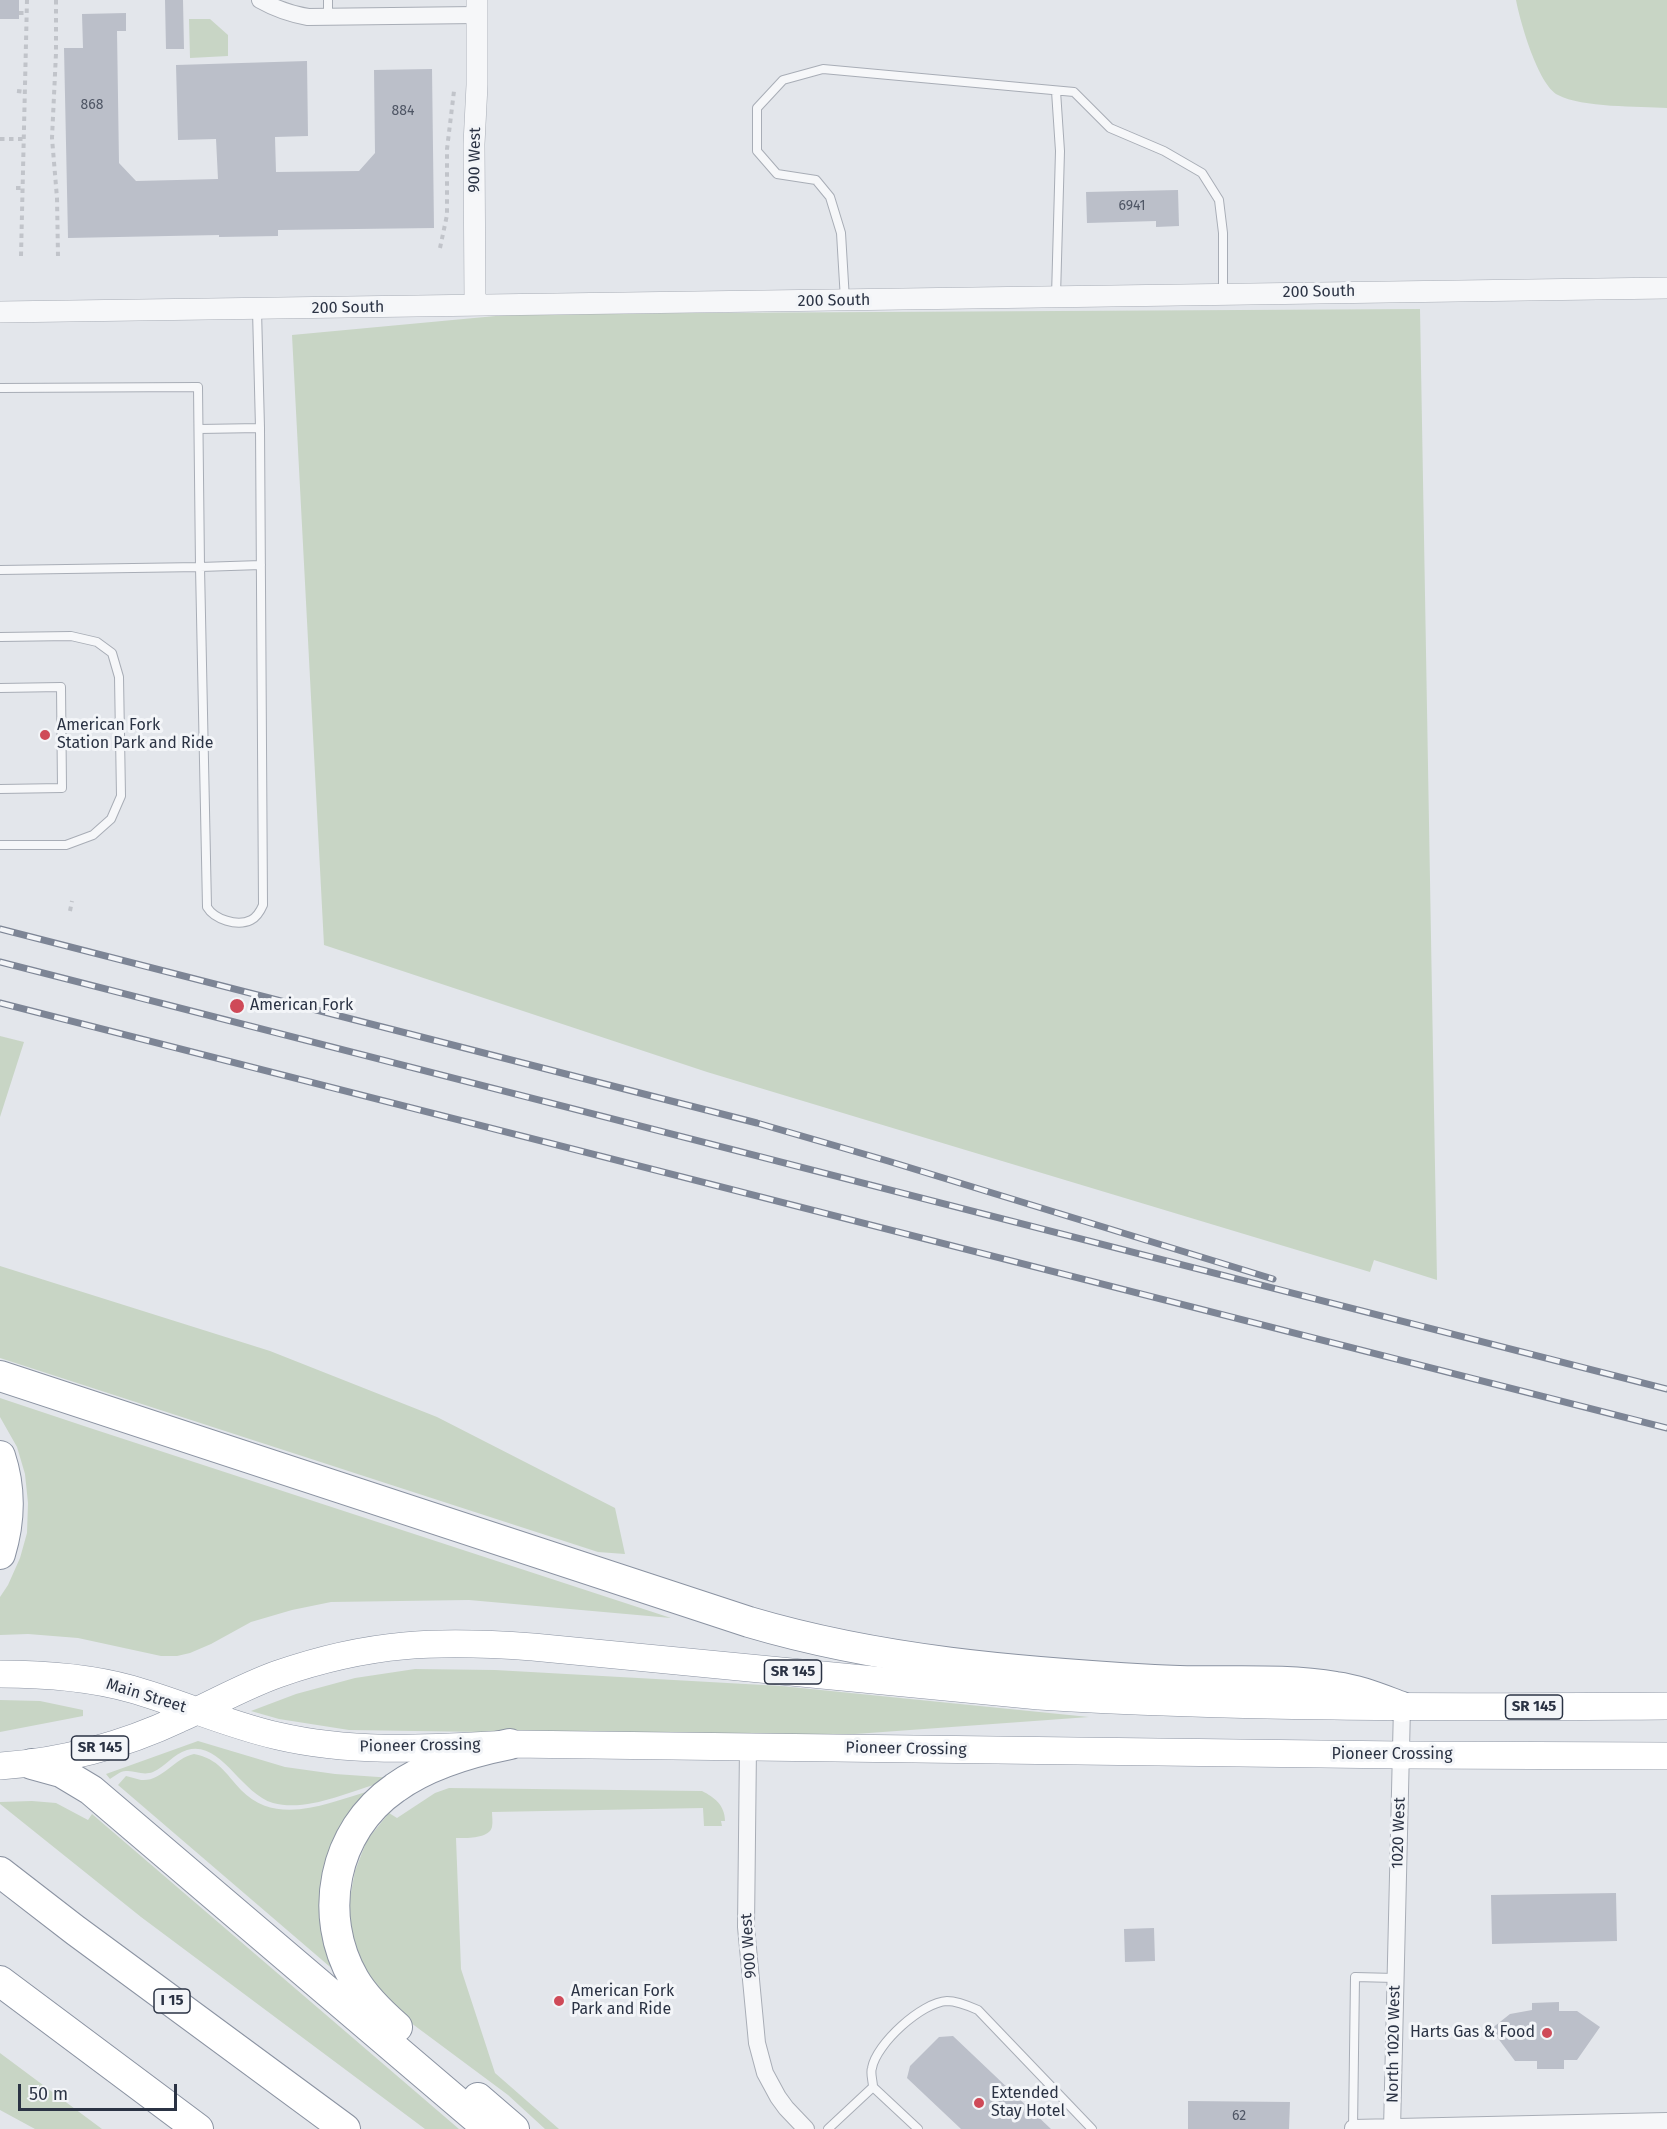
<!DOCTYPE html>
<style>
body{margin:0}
#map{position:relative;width:1667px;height:2129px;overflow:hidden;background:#e3e6eb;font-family:"Fira Sans",sans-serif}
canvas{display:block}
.scale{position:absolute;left:18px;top:2084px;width:159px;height:27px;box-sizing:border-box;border:3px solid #2b3344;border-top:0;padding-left:8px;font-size:18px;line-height:21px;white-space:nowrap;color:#2b3344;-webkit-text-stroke:4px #f3f5f8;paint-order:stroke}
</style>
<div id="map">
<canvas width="1667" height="2129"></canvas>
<div class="scale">50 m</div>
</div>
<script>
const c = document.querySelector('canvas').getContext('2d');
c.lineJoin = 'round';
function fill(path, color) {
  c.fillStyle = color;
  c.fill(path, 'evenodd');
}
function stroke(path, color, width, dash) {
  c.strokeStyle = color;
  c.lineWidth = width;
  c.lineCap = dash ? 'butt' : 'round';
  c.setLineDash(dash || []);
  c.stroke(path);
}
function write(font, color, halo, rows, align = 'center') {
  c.font = font + ' "Fira Sans",sans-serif';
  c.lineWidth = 6;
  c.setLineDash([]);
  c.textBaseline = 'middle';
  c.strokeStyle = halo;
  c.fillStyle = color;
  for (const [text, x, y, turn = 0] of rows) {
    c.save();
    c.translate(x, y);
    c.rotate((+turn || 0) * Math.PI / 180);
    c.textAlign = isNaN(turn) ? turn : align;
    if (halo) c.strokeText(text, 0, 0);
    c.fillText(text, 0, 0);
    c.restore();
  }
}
const green = new Path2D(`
 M1516,0H1667V108C1639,106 1582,108 1558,95C1538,85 1520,21 1516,0Z
 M189,19H210L228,35V56L190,58Z
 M1420,309L1437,1280L1374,1260L1370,1272L707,1072L324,945L292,335L517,314Z
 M0,1036L24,1042L0,1117Z
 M0,1266L270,1351L437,1417L615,1508L625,1554L598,1552L0,1358Z
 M0,1398L90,1428L671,1618L469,1600L331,1602L292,1610L251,1622L211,1644L190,1653L177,1656H161L78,1638L28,1634L0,1635V1597L8,1585L20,1558L27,1533L28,1503L25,1474L17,1447L0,1417Z
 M415,1669L495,1670L781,1686L1089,1717L814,1737L349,1730L279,1719L251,1711L296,1694L355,1678Z
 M0,1700L40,1701L83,1710V1716L0,1732Z
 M198,1741L285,1767L335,1774L393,1778L382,1786L377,1784C345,1793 306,1812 273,1803C240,1793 221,1740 187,1750C173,1754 165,1767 153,1772C142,1776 135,1770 126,1771C120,1771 115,1776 110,1779L106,1774Z
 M194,1754C219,1759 225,1773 241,1790C277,1827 328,1803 369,1791L351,1823L336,1972L118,1785L126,1776C131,1777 136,1779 141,1780C162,1782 174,1758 194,1754Z
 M449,1788L702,1791C714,1797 725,1805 725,1821H721L722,1826H704L703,1808L492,1812C492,1816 493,1822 492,1827C489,1839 466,1838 456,1838L461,1969L495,2073L559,2129H545L508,2095L395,2011L358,1960L351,1937L349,1903L355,1871L367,1840L389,1813L397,1818L435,1793Z
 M32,1801L56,1803L88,1820L92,1814L459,2129H425L141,1917L0,1804V1802Z
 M0,2053L4,2056L102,2129H35L0,2110Z`);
const building = new Path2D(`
 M0,0H19V19H0Z
 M165,0H183L184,49H166Z
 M126,13V31H117L119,163L136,181L218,179L216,139L178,140L176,65L307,61L308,136L275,137L276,172L359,171L375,153L374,70L432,69L434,228L278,230V236L219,237V235L68,238L64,48H83L82,14Z
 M1178,190L1179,226L1156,227V221L1087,223L1086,192Z
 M1616,1893L1617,1941L1492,1944L1491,1895Z
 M1154,1928L1155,1961L1125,1962L1124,1929Z
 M1559,2002V2011H1577L1600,2027L1577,2060H1564V2069H1537V2061H1515L1491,2029L1510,2014L1532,2010V2003Z
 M953,2036L1051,2129H961L907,2078L910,2066L939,2037Z
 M1188,2101L1290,2102L1289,2129H1188Z`);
const path = new Path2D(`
 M56,0V53L52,138L57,198L58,256
 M19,13H27
 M17,91L25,92
 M0,139H24
 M16,188H23
 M440,248L447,215V149L454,91
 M21,256L27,0
 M70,911L72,901`);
const service = new Path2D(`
 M328,0V16
 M1056,91L1060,151L1056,296
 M845,300L841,233L830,197L816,180L777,174L757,151V108L783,80L823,69L1074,92L1110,128L1164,151L1202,173L1219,200L1223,233V293
 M0,388L198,387L200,567L261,565
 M199,429L260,428
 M0,570L200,567L207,907C214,919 237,927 251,920C257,917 260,912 263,905L260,428L257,310
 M0,637L71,636L97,642L112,653L119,677L121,796L111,819L93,835L66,845H0
 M0,688L61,687L62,788L0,789
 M873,2087C873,2081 870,2073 872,2068C876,2044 922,2002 947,2001C957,2001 969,2006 978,2010L1092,2129
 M828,2129L873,2087L918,2129
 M1353,2129L1355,1977L1395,1978`);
const minor = new Path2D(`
 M260,0C276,9 290,14 308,17L477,15
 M748,1747L746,1927L757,2043L765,2073L778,2097L786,2108L806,2129
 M1353,2128L1667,2121
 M1392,2129L1402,1707`);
const tertiary = new Path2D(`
 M475,305L474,144L477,85V0
 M0,312L1667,288`);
const trunk = new Path2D(`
 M0,1674C44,1674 88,1677 131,1689C181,1703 228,1725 278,1736C355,1754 432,1748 510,1744L1402,1755L1667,1756
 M0,1766C61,1762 124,1745 179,1719C213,1704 244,1686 278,1674C370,1642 438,1640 533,1647L1039,1696C1248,1709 1458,1707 1667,1706`);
const motorway = new Path2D(`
 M0,1376L749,1622C881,1661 1017,1672 1154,1680C1215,1684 1277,1677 1336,1687C1359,1690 1380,1699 1402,1707
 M0,1456C11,1489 10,1521 0,1554
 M32,1764L61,1772L91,1790L489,2129
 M0,1872L75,1930L345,2129
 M0,1981L198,2129
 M397,2027C381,2013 365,1998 354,1979C317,1915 333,1831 395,1788C428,1764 470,1752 510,1744
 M478,2098L514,2129`);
const rail = new Path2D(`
 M0,929L757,1123L888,1161L1273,1279
 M0,962L1667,1389
 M0,1003L1667,1428`);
const markers = [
 [45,735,6,"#cf4a58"],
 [237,1006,8,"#cf4a58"],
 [559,2001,6,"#cf4a58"],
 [1547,2033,6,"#cf4a58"],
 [979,2103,6,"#cf4a58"]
];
const numberNames = [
 ["868",92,105],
 ["884",403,111],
 ["6941",1132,206],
 ["62",1239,2116]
];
const shields = [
 [793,1672,57],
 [1534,1707,57],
 [100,1748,57],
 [172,2001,36]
];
const shieldNames = [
 ["SR 145",793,1672],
 ["SR 145",1534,1707],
 ["SR 145",100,1748],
 ["I 15",172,2001]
];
const streetNames = [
 ["900 West",475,160,-89],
 ["200 South",1319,292,-1],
 ["200 South",834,301,-1],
 ["200 South",348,308,-1],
 ["Main Street",146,1696,17],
 ["Pioneer Crossing",420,1746,-1],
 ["Pioneer Crossing",906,1749,1],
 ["Pioneer Crossing",1392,1755],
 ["1020 West",1399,1833,-88],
 ["900 West",749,1946,-94],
 ["North 1020 West",1394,2044,-89]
];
const poiNames = [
 ["American Fork",57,726],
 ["Station Park and Ride",57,744],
 ["American Fork",250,1006],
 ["American Fork",571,1992],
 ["Park and Ride",571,2010],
 ["Harts Gas & Food",1535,2033,"right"],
 ["Extended",991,2094],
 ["Stay Hotel",991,2112]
];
fill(green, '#c8d5c5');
fill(building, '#bbbfc9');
stroke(service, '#a8adb6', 10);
stroke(minor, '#a8adb6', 18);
stroke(tertiary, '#a8adb6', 22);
stroke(trunk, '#8b93a2', 28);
stroke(motorway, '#8b93a2', 32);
stroke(path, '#c1c4ca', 4, [4.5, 4.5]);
stroke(service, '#f6f7f9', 8);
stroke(minor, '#f6f7f9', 16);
stroke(tertiary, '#f6f7f9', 21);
stroke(trunk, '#fff', 27);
stroke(motorway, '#fff', 30);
stroke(rail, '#7d8595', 7);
stroke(rail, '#f3f5f8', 4.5, [14]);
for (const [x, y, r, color] of markers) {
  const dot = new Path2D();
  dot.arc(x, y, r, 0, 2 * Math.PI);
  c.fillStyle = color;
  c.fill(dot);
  stroke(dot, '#f3f5f8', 2);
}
write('14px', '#4f5665', null, numberNames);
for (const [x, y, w] of shields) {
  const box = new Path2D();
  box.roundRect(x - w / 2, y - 12, w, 24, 4.5);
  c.fillStyle = '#f3f5f8';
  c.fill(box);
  stroke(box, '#2b3344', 1.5);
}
write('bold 15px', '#2b3344', null, shieldNames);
write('16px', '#2b3344', '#f3f5f8', streetNames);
write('16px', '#2b3344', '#f3f5f8', poiNames, 'left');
</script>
